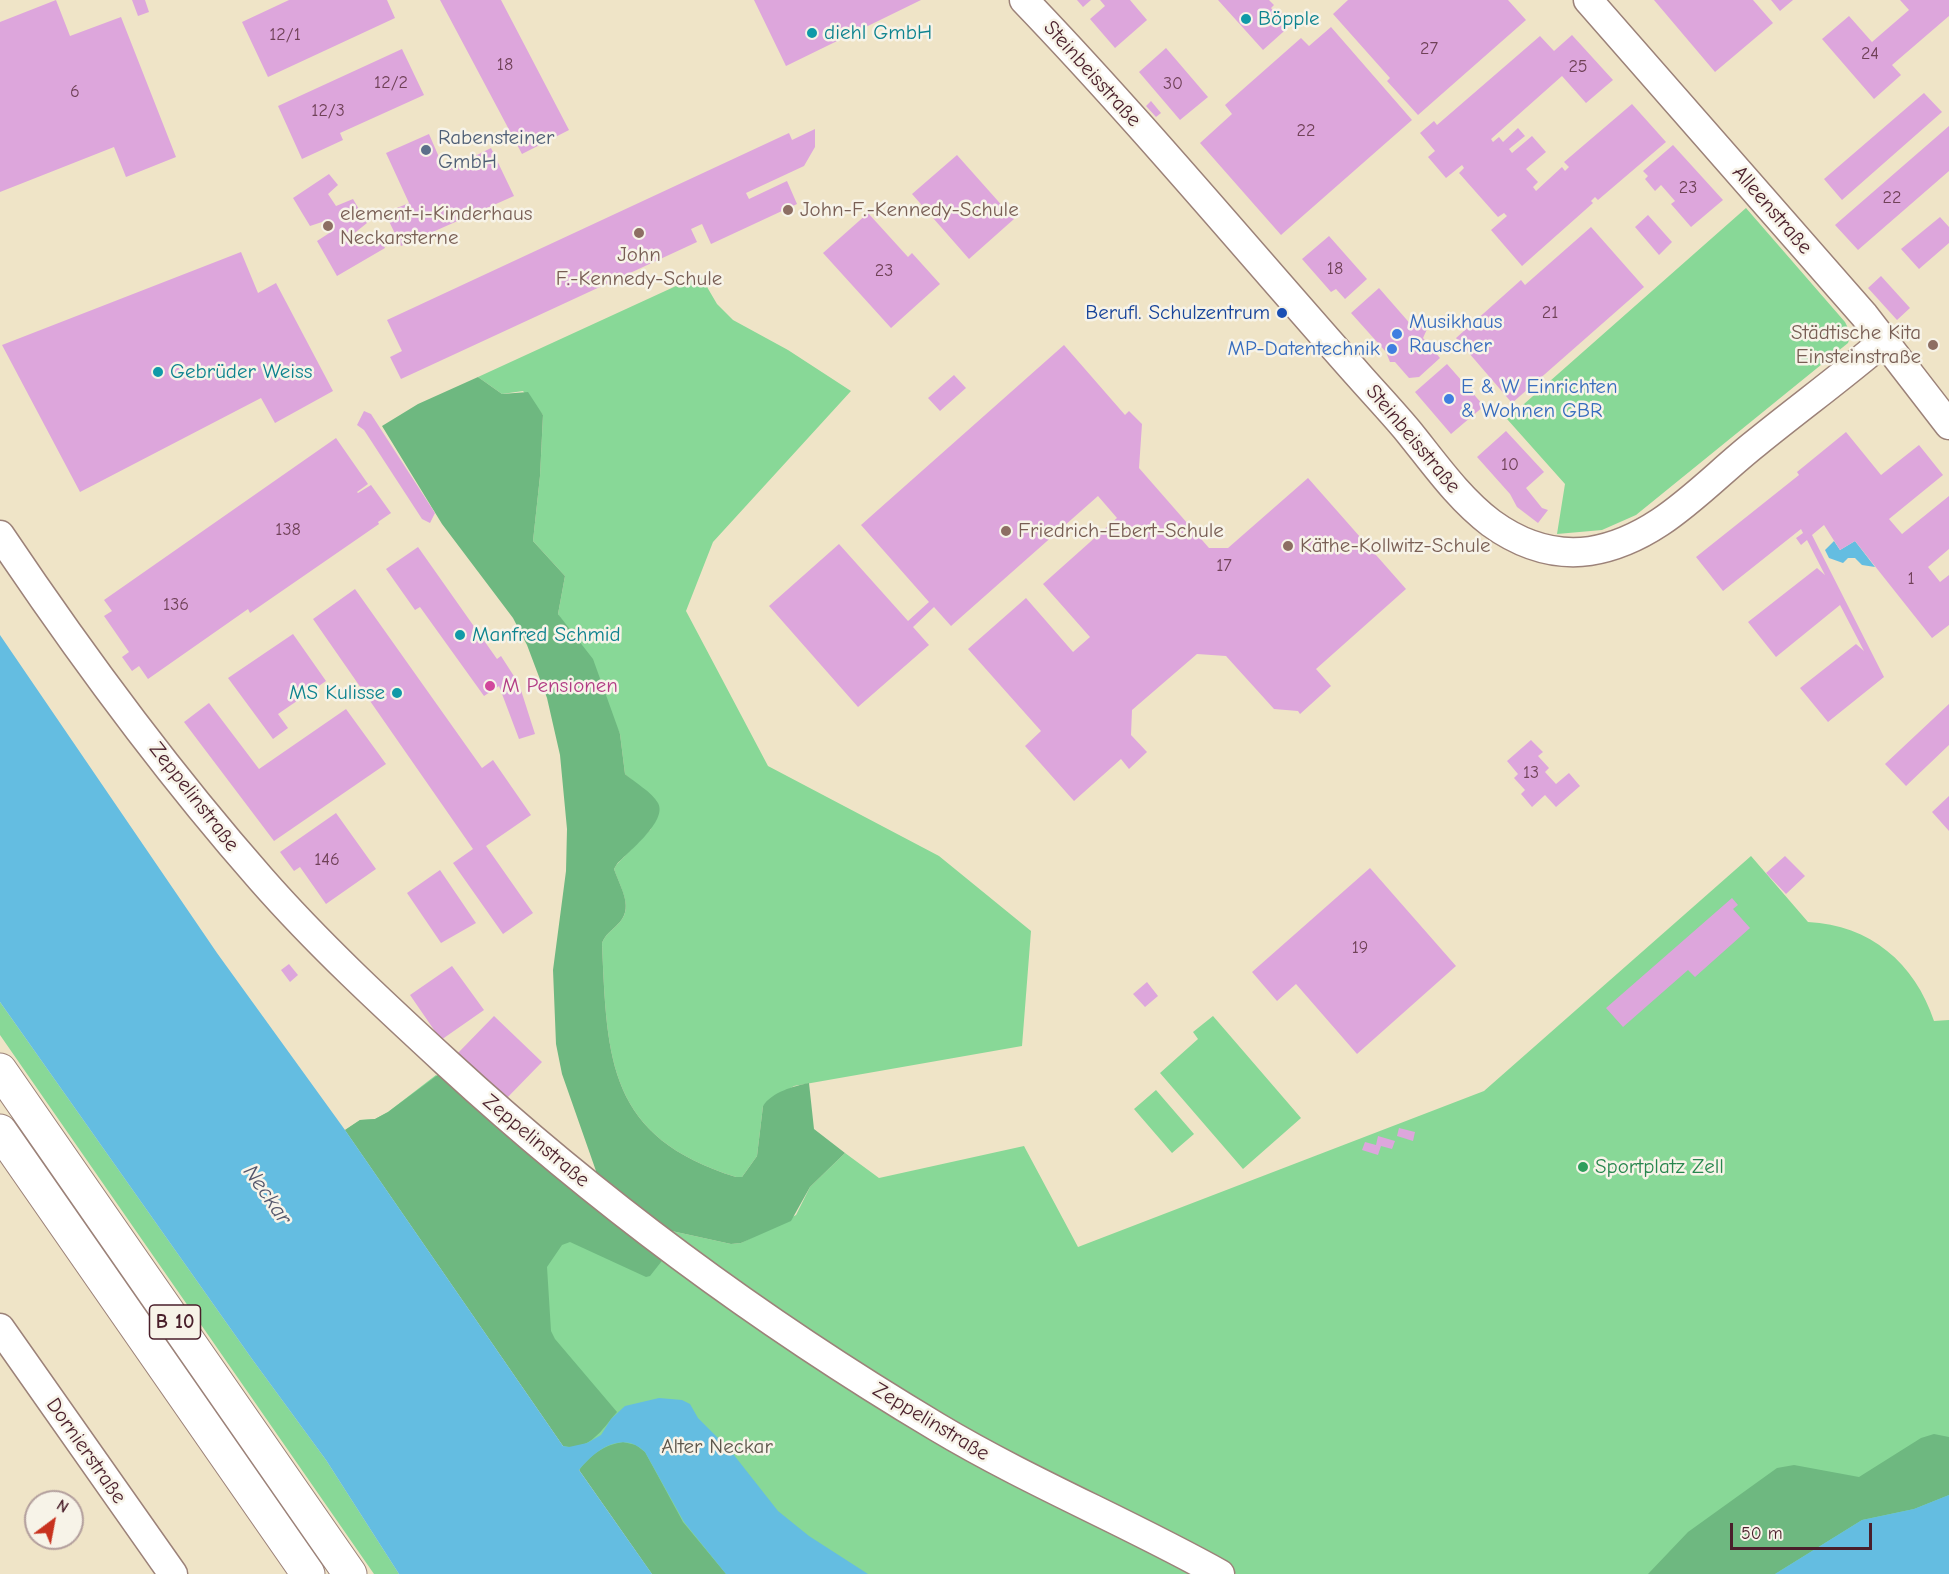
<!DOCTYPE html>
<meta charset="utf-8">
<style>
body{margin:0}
#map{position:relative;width:1949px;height:1574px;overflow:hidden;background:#efe4c7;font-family:"Comic Neue",sans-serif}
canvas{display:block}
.north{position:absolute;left:24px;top:1490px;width:60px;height:60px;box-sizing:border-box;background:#f7f3e8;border:2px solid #b29e9c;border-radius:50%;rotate:32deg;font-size:16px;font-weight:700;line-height:24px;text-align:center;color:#4a1f2b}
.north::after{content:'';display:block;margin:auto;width:21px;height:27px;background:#c8321e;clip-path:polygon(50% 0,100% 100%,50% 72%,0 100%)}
.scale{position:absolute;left:1730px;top:1523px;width:142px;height:27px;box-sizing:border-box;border:3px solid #4a1f2b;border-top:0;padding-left:8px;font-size:18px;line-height:21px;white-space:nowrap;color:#4a1f2b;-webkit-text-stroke:4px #f7f3e8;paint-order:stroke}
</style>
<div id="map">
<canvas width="1949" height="1574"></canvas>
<div class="north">N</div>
<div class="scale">50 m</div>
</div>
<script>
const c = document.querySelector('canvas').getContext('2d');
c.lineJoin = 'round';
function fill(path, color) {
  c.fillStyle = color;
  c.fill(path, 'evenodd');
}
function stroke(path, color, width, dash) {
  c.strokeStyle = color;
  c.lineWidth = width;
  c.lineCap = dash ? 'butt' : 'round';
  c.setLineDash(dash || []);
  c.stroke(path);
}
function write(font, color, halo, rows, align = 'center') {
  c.font = font + ' "Comic Neue",sans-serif';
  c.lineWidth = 5;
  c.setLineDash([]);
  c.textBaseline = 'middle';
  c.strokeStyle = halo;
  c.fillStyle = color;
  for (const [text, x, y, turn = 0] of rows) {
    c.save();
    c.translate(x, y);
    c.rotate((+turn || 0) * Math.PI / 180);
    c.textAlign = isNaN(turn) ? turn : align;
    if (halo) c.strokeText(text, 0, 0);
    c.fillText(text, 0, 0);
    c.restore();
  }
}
const green = new Path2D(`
 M1746,208L1845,322L1851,334L1848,343L1636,515L1602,530L1557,534L1565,484L1507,419Z
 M700,275L717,304L733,320L788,350L851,391L713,542L686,611L768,766L939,856L1031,931L1022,1046L794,1086L763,1106L757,1156L742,1177H736C608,1137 607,1061 602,943C605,935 611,931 617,925C635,909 621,890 614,869L617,864L651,829L655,800L625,774L620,734L558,614L565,576L533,541L540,476L543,415L523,391L502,394L478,377Z
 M1751,856L1808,922C1870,925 1915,963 1934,1021L1949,1020V1574H1236L917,1404L658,1228L731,1244L741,1243L796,1215L810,1187L845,1153L879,1178L1024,1146L1078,1247L1484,1091Z
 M0,1002L252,1359L326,1460L399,1574H374L0,1035Z
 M1213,1016L1301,1118L1243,1169L1160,1073L1198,1039L1193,1032Z
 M436,1075L579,1190L1201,1574H652L345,1130L360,1120L375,1119L388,1112Z
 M1156,1090L1194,1134L1172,1153L1134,1109Z`);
const forest = new Path2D(`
 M478,377L502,394L528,392L543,415L540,476L533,541L565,576L558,614L593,659L620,734L625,774C634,782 652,792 658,803C668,821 628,852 617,864L614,869C621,889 635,909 617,925C611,931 605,935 602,943C607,1061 608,1137 736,1177H742L757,1156L763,1106C772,1092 794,1086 809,1083L814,1129L845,1153L810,1187L791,1221L741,1243L731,1244L658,1228L592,1177L596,1171L562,1074L556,1044L553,970L566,871L567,829L560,755L547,698L527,645L513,618L442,524L382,426L418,404Z
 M439,1074L665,1257L650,1276L646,1277L570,1242L562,1245L547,1267L551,1331L555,1339L617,1412C603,1428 590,1452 563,1446L345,1130L360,1120L375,1119L388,1112Z
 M1934,1434L1949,1437V1495L1914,1509L1862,1520L1775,1574H1648L1688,1532L1777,1468L1794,1465L1859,1477L1921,1438Z
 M623,1442L636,1445L645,1452L683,1522L726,1574H652L579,1470C591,1455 603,1445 623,1442Z`);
const water = new Path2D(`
 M1834,541L1840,550L1855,541L1875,567L1862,565L1855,558H1848L1843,563L1829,558L1825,550Z
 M0,635L217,953L345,1130L563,1446L569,1447L587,1443L601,1435L611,1419L625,1406L659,1398L682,1400L690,1404L698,1418L730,1450L778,1511L809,1536L868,1574H726L684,1522L645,1452C622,1429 594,1451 579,1470L652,1574H399L326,1460L252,1359L0,1002Z
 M1949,1495V1574H1775L1862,1520L1914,1509Z`);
const building = new Path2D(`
 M56,0L70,36L121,17L176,157L126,177L114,147L0,192V22Z
 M132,0H145L149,12L138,16Z
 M289,0H387L395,18L268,77L242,22Z
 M440,0H501L569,130L522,154Z
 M754,0H921L786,66Z
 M1077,0H1091L1083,7Z
 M1100,0H1130L1147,20L1115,48L1090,19L1105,6Z
 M1218,0H1269L1274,5L1271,8L1275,13L1279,10L1292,24L1263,50Z
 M1348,0H1508L1526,20L1418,115L1387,81L1390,78L1333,14Z
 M1654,0H1753L1773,23L1715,72Z
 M1771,0H1793L1780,11Z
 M1900,0H1949V16L1892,65L1901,75L1874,99L1822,39L1849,16L1872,42L1909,10Z
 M1331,27L1412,120L1281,235L1200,143L1232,114L1225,105L1301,38L1309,46Z
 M1572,35L1613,80L1586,103L1562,76L1491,139L1493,142L1499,137L1503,142L1518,128L1525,136L1509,149L1512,153L1532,136L1546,152L1526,169L1538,182L1533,187L1536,191L1562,167L1565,171L1569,167L1564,162L1632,104L1666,142L1598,200L1595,197L1591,201L1593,203L1522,266L1491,230L1507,216L1504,213L1498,217L1459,173L1464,168L1462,165L1446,178L1428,157L1435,151L1420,133L1434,121L1437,125L1540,36L1554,51Z
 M1166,48L1208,97L1180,120L1139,72Z
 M402,49L424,95L340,133L343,140L302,159L278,106Z
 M1924,93L1942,112L1842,200L1824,179Z
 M1151,101L1161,113L1156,117L1146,106Z
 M1949,126V171L1858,250L1835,225Z
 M815,129V147L804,166L746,193L749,199L787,181L797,204L711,244L702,224L691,229L697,242L401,379L390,357L402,351L387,320L789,133L792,140Z
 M429,134L445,171L491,148L514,196L401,246L385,213L409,203L386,153Z
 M1673,145L1723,200L1691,227L1671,204L1675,201L1661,185L1655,191L1645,179L1648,176L1643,171Z
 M957,155L1014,219L969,259L912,194Z
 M329,174L338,185L328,194L336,206L353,199L367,223L352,235L358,245L379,236L385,248L337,276L317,241L334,230L328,220L310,226L293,198Z
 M868,213L908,257L912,253L940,284L891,328L823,253Z
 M1648,215L1672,242L1659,255L1635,227Z
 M1940,217L1949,227V243L1919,269L1901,249Z
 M1591,227L1644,287L1512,403L1456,338L1521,280L1525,285Z
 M1329,236L1367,279L1345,299L1336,289L1331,292L1302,259Z
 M241,252L258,293L276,283L333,391L275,423L261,398L80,492L2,345Z
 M1881,276L1910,308L1897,320L1868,288Z
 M1379,288L1413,327L1421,319L1428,327L1423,338L1440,358L1419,377L1409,378L1395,362H1390L1386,352L1351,313Z
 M1064,345L1125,415L1129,411L1142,424L1139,468L1209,548H1228L1308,478L1406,589L1316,669L1331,686L1300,714L1298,711L1274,709L1226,656L1197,654L1132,710L1131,735L1147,752L1129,769L1121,759L1074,801L1025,746L1041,731L968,649L1026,598L1073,652L1090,637L1043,584L1117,518L1098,496L951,626L934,607L913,627L929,645L858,707L769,606L839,544L908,621L929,602L861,525Z
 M1447,364L1484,406L1451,434L1415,392Z
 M954,375L966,388L940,411L928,398Z
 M364,411L371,414L435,513L430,523L422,519L364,430L357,425Z
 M1506,431L1544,472L1526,488L1542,508L1548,510L1538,523L1517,507L1510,494L1477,457Z
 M1846,432L1881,475L1919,445L1943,475L1889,519L1902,534L1949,496V549L1928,567L1940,582L1949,575V625L1932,638L1855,541L1840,550L1824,525L1812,535L1884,677L1828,722L1800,688L1856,644L1864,651L1840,605L1776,657L1748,622L1817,568L1825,575L1807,540L1801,545L1796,538L1803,533L1801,529L1723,591L1696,557L1799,475L1797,472Z
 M336,438L368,484L357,492L358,493L371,485L391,513L378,522L379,524L250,613L248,609L148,679L139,666L132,671L122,657L129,652L104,616L112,611L104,600Z
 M418,547L497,659L501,656L519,684L535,734L519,739L499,686L484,696L420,607L415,610L386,569Z
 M355,589L482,768L493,760L531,815L486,846L533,913L503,934L453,863L473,849L313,619Z
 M293,634L326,681L278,714L288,728L273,739L228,678Z
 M209,703L259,769L346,709L386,764L274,841L184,722Z
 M1949,704V745L1906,786L1885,764Z
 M1531,740L1543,752L1538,756L1549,768L1545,772L1556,784L1569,773L1580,786L1556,807L1545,795L1532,807L1521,794L1525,790L1514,778L1518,774L1507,761Z
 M1949,796V831L1932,812Z
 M336,813L376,869L326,904L300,867L294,871L280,852Z
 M1785,856L1805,876L1786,894L1766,873Z
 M1370,868L1456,966L1357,1054L1296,984L1277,1001L1252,972Z
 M440,870L476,923L441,943L407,893Z
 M1732,898L1738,905L1733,909L1750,928L1695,977L1688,970L1623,1027L1606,1008Z
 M289,964L298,975L290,982L281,970Z
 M452,966L484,1010L441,1040L410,995Z
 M1147,982L1158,996L1145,1007L1133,994Z
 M494,1016L542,1062L506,1099L458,1053Z
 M1399,1128L1415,1132L1413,1141L1397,1136Z
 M1378,1136L1395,1141L1392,1149L1381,1146L1378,1155L1362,1150L1365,1142L1376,1145Z`);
const minor = new Path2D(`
 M1024,0C1141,122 1249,252 1361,378C1377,396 1393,413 1408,431C1434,463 1458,498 1491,523C1520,544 1554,556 1590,551C1659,540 1704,484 1756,443C1799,408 1843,376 1885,340
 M1588,0L1864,315L1949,425
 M0,535C80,654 166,771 261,879C318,944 383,1004 447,1063C598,1202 761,1322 937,1427C1029,1482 1127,1522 1220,1574
 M0,1328L173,1574`);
const highway = new Path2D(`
 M0,1070L350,1574
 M0,1131L308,1574`);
const markers = [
 [1246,19,6,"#0f9aa8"],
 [812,33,6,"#0f9aa8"],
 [426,150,6,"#5c6f8a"],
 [788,210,6,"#8d6e63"],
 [328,226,6,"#8d6e63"],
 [639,233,6,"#8d6e63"],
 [1282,313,6,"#1a4fb4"],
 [1397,334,6,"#3f7fe0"],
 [1933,345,6,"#8d6e63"],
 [1392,349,6,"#3f7fe0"],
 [158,372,6,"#0f9aa8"],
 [1449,399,6,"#3f7fe0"],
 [1006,531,6,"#8d6e63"],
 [1288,546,6,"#8d6e63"],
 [460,635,6,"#0f9aa8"],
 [490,686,6,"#d1479c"],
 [397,693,6,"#0f9aa8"],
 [1583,1167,6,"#2e9e5b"]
];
const numberNames = [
 ["12/1",285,35],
 ["27",1429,49],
 ["24",1870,54],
 ["18",505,65],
 ["25",1578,67],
 ["12/2",391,83],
 ["30",1173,84],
 ["6",75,92],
 ["12/3",328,111],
 ["22",1306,131],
 ["23",1688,188],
 ["22",1892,198],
 ["18",1335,269],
 ["23",884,271],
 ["21",1550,313],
 ["10",1510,465],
 ["138",288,530],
 ["17",1224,566],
 ["1",1911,579],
 ["136",176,605],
 ["13",1531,773],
 ["146",327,860],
 ["19",1360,948]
];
const shields = [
 [175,1322,51]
];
const shieldNames = [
 ["B 10",175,1322]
];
const cultureNames = [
 ["Böpple",1258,19],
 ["diehl GmbH",824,33],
 ["Gebrüder Weiss",170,372],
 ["Manfred Schmid",472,635],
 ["MS Kulisse",385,693,"right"]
];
const streetNames = [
 ["Steinbeisstraße",1092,74,48],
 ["Alleenstraße",1772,210,49],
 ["Steinbeisstraße",1413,439,50],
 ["Zeppelinstraße",194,797,52],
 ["Zeppelinstraße",536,1141,40],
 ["Zeppelinstraße",931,1422,31],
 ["Dornierstraße",86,1451,55]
];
const serviceNames = [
 ["Rabensteiner",438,138],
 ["GmbH",438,162]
];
const educationNames = [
 ["John-F.-Kennedy-Schule",800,210],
 ["element-i-Kinderhaus",340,214],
 ["Neckarsterne",340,238],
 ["John",639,255,"center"],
 ["F.-Kennedy-Schule",639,279,"center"],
 ["Städtische Kita",1921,333,"right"],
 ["Einsteinstraße",1921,357,"right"],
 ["Friedrich-Ebert-Schule",1018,531],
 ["Käthe-Kollwitz-Schule",1300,546]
];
const transitNames = [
 ["Berufl. Schulzentrum",1270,313]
];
const shopNames = [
 ["Musikhaus",1409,322],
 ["Rauscher",1409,346],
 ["MP-Datentechnik",1380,349,"right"],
 ["E & W Einrichten",1461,387],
 ["& Wohnen GBR",1461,411]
];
const hotelNames = [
 ["M Pensionen",502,686]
];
const leisureNames = [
 ["Sportplatz Zell",1595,1167]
];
const parkNames = [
 ["Alter Neckar",717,1447]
];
const waterNames = [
 ["Neckar",267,1195,55]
];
fill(green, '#88d897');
fill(forest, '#6eb880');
fill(water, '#64bde1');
fill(building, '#dda6dc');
stroke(minor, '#9c8279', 31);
stroke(highway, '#9c8279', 35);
stroke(minor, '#fff', 28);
stroke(highway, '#fff', 33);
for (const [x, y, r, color] of markers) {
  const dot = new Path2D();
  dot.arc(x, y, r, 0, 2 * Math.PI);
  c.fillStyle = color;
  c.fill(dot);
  stroke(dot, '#f7f3e8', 2);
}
write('18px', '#6f4157', null, numberNames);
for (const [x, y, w] of shields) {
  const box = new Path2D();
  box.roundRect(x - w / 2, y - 17, w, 34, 4.5);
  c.fillStyle = '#f7f3e8';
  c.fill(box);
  stroke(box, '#4a1f2b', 1.5);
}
write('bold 20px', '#4a1f2b', null, shieldNames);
write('21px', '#0d838f', '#f7f3e8', cultureNames, 'left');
write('21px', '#4a1f2b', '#f7f3e8', streetNames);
write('21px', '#4e5e75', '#f7f3e8', serviceNames, 'left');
write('21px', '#785e54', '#f7f3e8', educationNames, 'left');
write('21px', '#164399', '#f7f3e8', transitNames, 'right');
write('21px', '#366cbe', '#f7f3e8', shopNames, 'left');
write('21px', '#b23c85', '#f7f3e8', hotelNames, 'left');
write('21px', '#27864d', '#f7f3e8', leisureNames, 'left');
write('21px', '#5d564b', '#f7f3e8', parkNames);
write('italic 22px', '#53566b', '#f7f3e8', waterNames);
</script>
